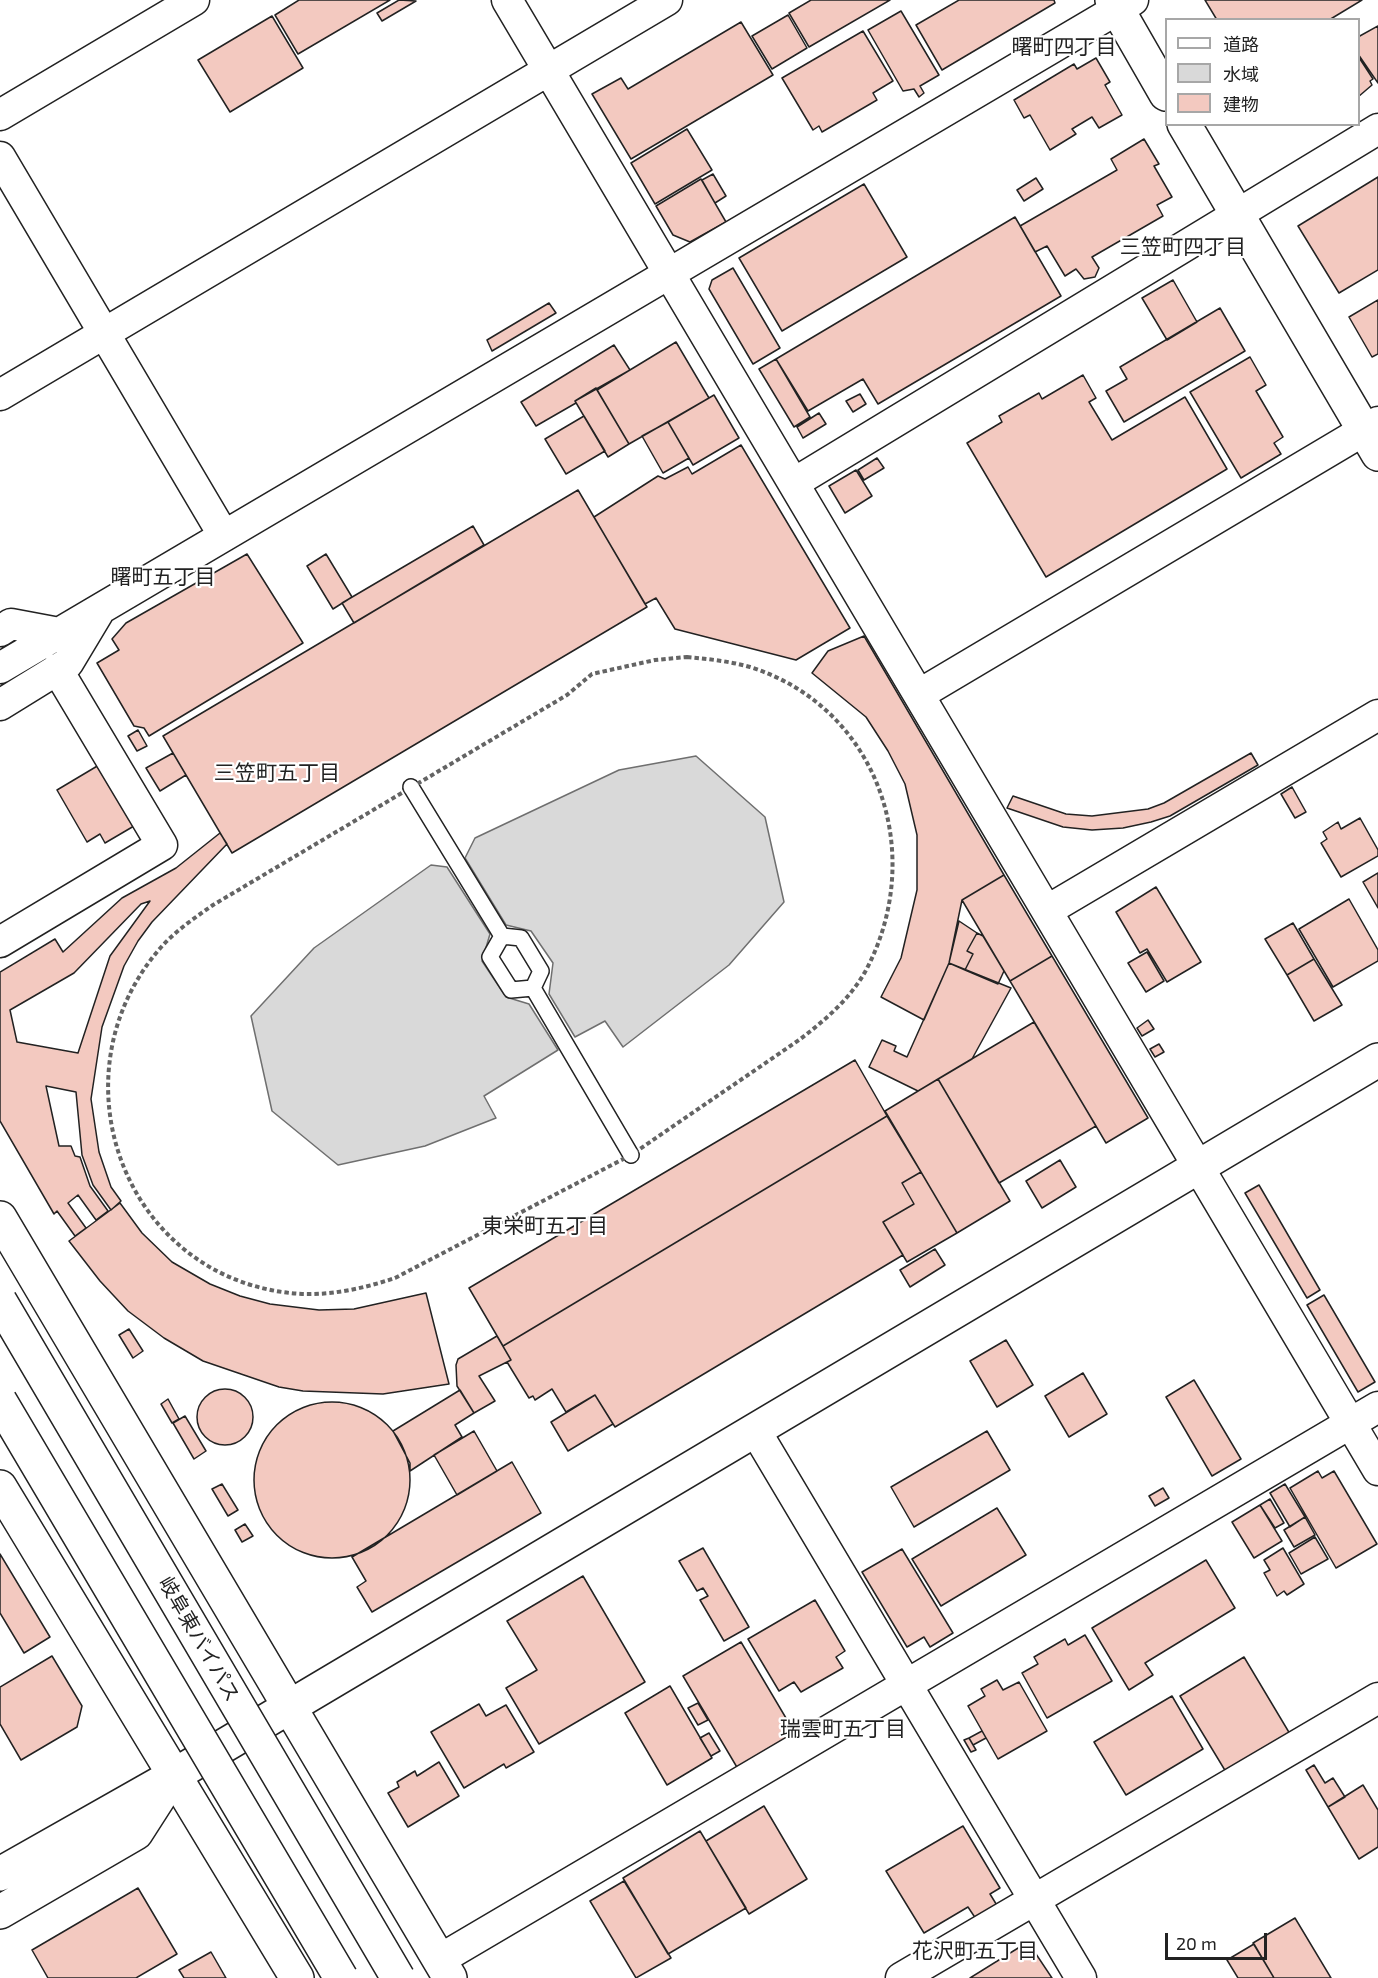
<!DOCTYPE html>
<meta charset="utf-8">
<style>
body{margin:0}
#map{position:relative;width:1378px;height:1978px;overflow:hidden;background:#fff;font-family:"Exo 2","Noto Sans JP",sans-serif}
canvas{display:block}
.legend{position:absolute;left:1165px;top:18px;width:195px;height:108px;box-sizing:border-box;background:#fff;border:2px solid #a7a7a7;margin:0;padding:8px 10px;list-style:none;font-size:18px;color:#222}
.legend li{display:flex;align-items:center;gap:12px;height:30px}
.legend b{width:30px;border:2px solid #a7a7a7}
.scale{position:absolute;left:1165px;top:1933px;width:102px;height:27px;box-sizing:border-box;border:3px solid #222;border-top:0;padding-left:8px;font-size:18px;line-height:21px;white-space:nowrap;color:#222;-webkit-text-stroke:4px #fff;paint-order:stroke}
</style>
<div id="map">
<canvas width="1378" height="1978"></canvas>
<ul class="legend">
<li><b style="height:8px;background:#fff"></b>道路</li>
<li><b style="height:16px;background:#d9d9d9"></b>水域</li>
<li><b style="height:16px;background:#f3c9c0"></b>建物</li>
</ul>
<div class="scale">20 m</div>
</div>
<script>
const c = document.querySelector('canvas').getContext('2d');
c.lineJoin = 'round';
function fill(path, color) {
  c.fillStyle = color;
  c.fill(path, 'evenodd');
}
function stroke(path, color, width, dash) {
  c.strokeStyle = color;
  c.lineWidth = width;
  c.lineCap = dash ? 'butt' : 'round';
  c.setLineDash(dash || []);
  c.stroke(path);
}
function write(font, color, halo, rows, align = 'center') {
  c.font = font + ' "Exo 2","Noto Sans JP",sans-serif';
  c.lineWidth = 4.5;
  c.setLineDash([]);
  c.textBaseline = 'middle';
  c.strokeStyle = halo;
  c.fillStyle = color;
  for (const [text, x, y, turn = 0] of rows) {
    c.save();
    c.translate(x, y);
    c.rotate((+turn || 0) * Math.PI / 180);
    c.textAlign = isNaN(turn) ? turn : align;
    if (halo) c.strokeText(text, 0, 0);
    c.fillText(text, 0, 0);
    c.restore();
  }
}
const water = new Path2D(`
 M696,756L765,817L784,902L729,965L623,1047L605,1021L575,1037L549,994L553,963L531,931L506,925L465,858L475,838L619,770Z
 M431,865L447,867L490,934L482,961L506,997L529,1004L558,1050L484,1096L496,1118L425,1146L338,1165L272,1111L251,1016L314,948Z`);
const building = new Path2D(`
 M299,0H390L298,54L275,15Z
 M399,0L416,1L382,21L377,13Z
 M811,0H890L809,47L789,13Z
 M959,0H1054L1055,3L942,70L916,25Z
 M1205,0H1362L1329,20H1217Z
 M901,11L939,75L920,86L924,93L919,97L914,89L903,91L868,30Z
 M788,15L807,48L772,69L752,36Z
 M272,16L303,68L230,112L198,60Z
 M741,22L773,75L631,159L592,94L621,78L628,89Z
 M1378,26V83L1358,54V37Z
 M863,31L893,81L873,93L877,100L822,132L819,126L813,130L782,78Z
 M1358,56L1373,79L1370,81L1372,85L1358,97Z
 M1096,58L1110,82L1105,85L1122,115L1099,128L1092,117L1072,129L1076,134L1050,150L1030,115L1024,118L1014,100L1074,64L1077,69Z
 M687,129L712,170L655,204L631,163Z
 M1144,139L1159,164L1154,166L1172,197L1157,205L1163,216L1092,257L1099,268L1095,277L1084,279L1076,269L1065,276L1047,246L1035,252L1020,226L1117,170L1111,159Z
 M713,174L726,196L715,203L702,180Z
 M1378,177V270L1339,293L1298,226Z
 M1036,178L1043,189L1024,201L1017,190Z
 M701,179L726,222L690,242L673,235L656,206Z
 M864,184L907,257L782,331L739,258Z
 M1015,217L1061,296L878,404L863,379L808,411L776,359Z
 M733,268L780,348L753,364L709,289L712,280Z
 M1173,280L1197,322L1167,340L1142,298Z
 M1378,300V354L1372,357L1349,317Z
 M549,303L556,313L492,351L487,340Z
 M1220,308L1245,351L1124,422L1106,391L1127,379L1120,367Z
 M676,342L709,398L629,444L597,390Z
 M614,345L630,370L575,401L576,403L536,426L521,402Z
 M1250,357L1266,385L1256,391L1283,437L1274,443L1281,454L1241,478L1190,392Z
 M776,359L810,417L794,427L759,369Z
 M1083,375L1096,398L1089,402L1112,440L1185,397L1227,469L1046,577L967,443L1002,422L999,416L1039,393L1042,399Z
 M596,388L629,444L608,457L575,401Z
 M860,394L866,404L853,412L846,401Z
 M714,395L739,438L693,465L668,422Z
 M819,413L826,424L803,438L797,427Z
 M584,416L605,451L566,474L545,439Z
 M668,422L689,458L663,473L642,436Z
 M741,445L850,628L796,660L675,629L656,598L645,604L594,517L658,476L665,479L688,467L692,474Z
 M877,458L884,468L864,480L858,470Z
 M856,470L872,496L845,513L829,486Z
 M578,490L647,607L232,853L163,736Z
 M473,526L484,545L354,623L342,603Z
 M247,554L303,643L149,736L144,728L134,726L97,663L119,650L112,639L126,623Z
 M326,554L352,597L333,609L307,566Z
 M864,636L1004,875L962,900L949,963L924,1020L881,997L901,958L917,890V835L905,784L888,751L866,717L812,673L828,651Z
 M138,730L147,746L137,751L128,736Z
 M173,753L186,775L160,791L146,768Z
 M1251,753L1258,765L1170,816L1151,822L1123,828L1092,830L1063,827L1007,808L1013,796L1066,814L1092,816L1148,809L1164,803Z
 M99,765L134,826L105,843L100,834L87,842L57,790Z
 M1292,787L1306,812L1295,818L1281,794Z
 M1360,818L1378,850V856L1341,877L1321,843L1327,839L1323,832L1338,822L1341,829Z
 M220,833L227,844L152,922L138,941L124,966L102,1027L91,1099L99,1152L111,1187L121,1201L111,1210L93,1185L82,1155L76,1092L46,1086L59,1146H71L75,1156L80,1157L90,1186L108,1211L96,1220L78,1195L68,1203L86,1228L75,1236L57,1211L54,1214L0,1121V972L55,939L63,952L122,898L176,868ZM150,901L110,956L78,1053L17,1042L10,1010L74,973L141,904Z
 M1378,873V908L1363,882Z
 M1004,875L1052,956L1010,981L962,900Z
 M1156,887L1201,962L1167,982L1147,949L1140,953L1116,912Z
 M1349,899L1378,950V961L1333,987L1299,929Z
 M959,921L977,933L967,951L973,954L965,970L949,963Z
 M1293,923L1314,959L1287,975L1265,939Z
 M977,933L983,936L1004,971L998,984L965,970L973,954L967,951Z
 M1147,952L1164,981L1146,992L1128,963Z
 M1052,956L1148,1118L1106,1143L1010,981Z
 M1314,959L1342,1005L1314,1021L1287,975Z
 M949,963L1011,988L972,1059L918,1091L869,1067L882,1040L896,1046L894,1051L907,1057Z
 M1148,1020L1154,1029L1142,1036L1137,1028Z
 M1034,1022L1096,1126L999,1183L938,1079Z
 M1159,1044L1164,1052L1155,1057L1150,1049Z
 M855,1060L887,1116L503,1346L469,1288Z
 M938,1079L1010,1201L957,1233L885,1111Z
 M887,1116L921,1172L902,1183L914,1204L883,1222L903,1255L615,1427L595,1395L566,1412L552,1389L535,1400L533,1396L529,1398L507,1362L511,1360L503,1346Z
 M1060,1160L1076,1187L1042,1208L1026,1181Z
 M921,1172L957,1233L907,1262L883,1222L914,1204L902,1183Z
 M1259,1185L1320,1290L1307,1298L1245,1193Z
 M120,1203L142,1233L172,1262L210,1284L240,1296L270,1304L319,1310L354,1309L426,1293L449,1384L383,1394L303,1391L279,1387L203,1361L164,1338L128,1311L100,1281L69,1241Z
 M935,1249L945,1265L910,1287L900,1270Z
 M1324,1295L1375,1382L1358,1392L1307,1305Z
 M129,1329L143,1351L133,1358L119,1335Z
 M497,1336L511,1360L479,1376L495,1401L474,1413L457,1386L456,1365L458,1359Z
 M1006,1340L1033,1385L997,1407L970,1361Z
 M1083,1373L1107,1414L1069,1437L1045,1396Z
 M1194,1380L1241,1459L1212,1476L1166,1397Z
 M197 1417a28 28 0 1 1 56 0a28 28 0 1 1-56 0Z
 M460,1390L474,1413L455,1425L462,1437L410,1471V1463L393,1431Z
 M595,1395L613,1424L568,1451L551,1422Z
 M168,1399L179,1419L172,1423L161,1404Z
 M254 1480a78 78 0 1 1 156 0a78 78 0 1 1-156 0Z
 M185,1416L206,1451L194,1459L173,1423Z
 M474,1431L497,1471L457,1495L434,1455Z
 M987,1431L1010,1470L914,1527L891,1487Z
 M512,1462L541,1513L372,1612L357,1587L366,1581L352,1557Z
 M1318,1471L1322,1478L1334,1471L1377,1544L1336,1568L1290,1488Z
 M222,1484L238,1510L228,1516L212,1489Z
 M1285,1484L1305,1517L1290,1527L1270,1493Z
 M1163,1488L1169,1498L1155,1506L1149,1496Z
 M1270,1499L1284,1523L1275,1528L1260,1505Z
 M1260,1505L1282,1541L1254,1558L1232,1522Z
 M997,1508L1026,1555L941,1606L912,1559Z
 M1305,1517L1315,1535L1294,1547L1284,1530Z
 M245,1524L253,1536L242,1542L235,1530Z
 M1315,1537L1328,1559L1301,1574L1289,1553Z
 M703,1548L749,1627L724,1641L700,1600L708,1596L703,1588L697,1591L679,1561Z
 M1283,1548L1304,1584L1287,1595L1284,1591L1277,1596L1264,1573L1270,1570L1264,1560Z
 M902,1549L953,1633L930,1647L924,1637L907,1647L862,1572Z
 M0,1554L50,1637L24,1653L0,1613Z
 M1206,1560L1235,1608L1145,1663L1153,1675L1129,1690L1092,1628Z
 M583,1576L645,1682L539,1744L506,1688L537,1670L507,1621Z
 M815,1600L845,1651L836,1657L843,1668L801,1692L794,1682L779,1691L748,1639Z
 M1085,1635L1112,1681L1047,1718L1022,1673L1038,1664L1034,1657L1065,1639L1068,1645Z
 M741,1642L796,1735L738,1769L683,1676Z
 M52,1656L82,1706L77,1727L21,1760L0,1724V1687Z
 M1244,1657L1290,1734L1226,1772L1180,1696Z
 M997,1680L1003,1690L1019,1682L1047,1731L998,1759L968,1706L985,1696L981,1689Z
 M670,1686L712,1758L667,1785L625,1713Z
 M1172,1696L1203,1749L1126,1795L1094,1742Z
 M698,1703L708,1720L698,1725L688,1708Z
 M479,1704L486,1716L506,1705L534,1752L506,1768L504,1764L464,1788L431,1732Z
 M982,1731L986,1738L973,1745L969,1738Z
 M709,1733L720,1751L711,1756L700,1738Z
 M969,1738L976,1750L971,1752L964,1740Z
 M439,1762L459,1796L408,1827L388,1793L399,1787L397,1782L415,1771L417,1776Z
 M1314,1765L1325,1783L1333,1778L1345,1797L1328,1807L1306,1770Z
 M1363,1785L1378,1810V1847L1359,1859L1328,1807Z
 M764,1806L807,1879L749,1914L706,1841Z
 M963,1826L1000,1888L990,1894L998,1907L976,1919L968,1907L924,1933L886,1871Z
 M700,1831L746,1908L668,1954L623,1878Z
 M624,1881L671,1958L636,1978L590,1901Z
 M138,1888L177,1954L136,1978H48L32,1950Z
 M1295,1918L1331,1978H1274L1253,1943Z
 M1254,1944L1274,1978H1238L1227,1960Z
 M1023,1945L1036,1954L1052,1978H970Z
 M211,1952L226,1978H184L179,1970Z`);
const path = new Path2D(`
 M687,657C708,659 729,661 750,667C880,708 928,856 865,972C849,1000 824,1021 799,1040L631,1155L395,1278C365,1288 334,1295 302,1294C125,1284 47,1074 163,945C178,929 196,917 213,905L567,695L592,674L655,660Z`);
const lane = new Path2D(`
 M411,787L502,936L521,938L541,971L533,988L631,1155
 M502,936L490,957L511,990L533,988`);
const street = new Path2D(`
 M507,0L1378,1470
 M0,115L194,0
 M0,157L224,536
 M0,395L667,0
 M794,483L1378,129
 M0,631L11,624L59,633
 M0,668L1133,0
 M920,694L1378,422
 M0,705L68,663L98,613
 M1048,910L1378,715
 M0,942L162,845L57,669
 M755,1430L1081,1978
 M439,1960L1378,1407
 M901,1978L1378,1698`);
const secondary = new Path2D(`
 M1112,0L1166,94
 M1184,124L1378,454
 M0,1874L173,1776L1378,1060
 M0,1912L136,1833L170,1780`);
const highway = new Path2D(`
 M0,1218L450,1978
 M0,1487L297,1978`);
const highwayBridge = new Path2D(`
 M0,1301L398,1978
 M0,1401L341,1978`);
const streetNames = [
 ["岐阜東バイパス",199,1639,60]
];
const neighbourhoodNames = [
 ["曙町四丁目",1064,47],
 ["三笠町四丁目",1183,247],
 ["曙町五丁目",163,577],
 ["三笠町五丁目",277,773],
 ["東栄町五丁目",545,1226],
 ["瑞雲町五丁目",843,1729],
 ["花沢町五丁目",975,1951]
];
fill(water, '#d9d9d9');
stroke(water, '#6f6f6f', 1.5);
fill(building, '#f3c9c0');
stroke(building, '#222', 1.5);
stroke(lane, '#222', 18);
stroke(street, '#222', 33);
stroke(secondary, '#222', 36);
stroke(highway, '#222', 36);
stroke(path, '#646464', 4, [4.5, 3]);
stroke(lane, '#fff', 15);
stroke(street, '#fff', 30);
stroke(secondary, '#fff', 33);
stroke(highway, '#fff', 33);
stroke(highwayBridge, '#222', 36, []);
stroke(highwayBridge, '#fff', 33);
write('20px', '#222', '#fff', streetNames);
write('21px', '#222', '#fff', neighbourhoodNames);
</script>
